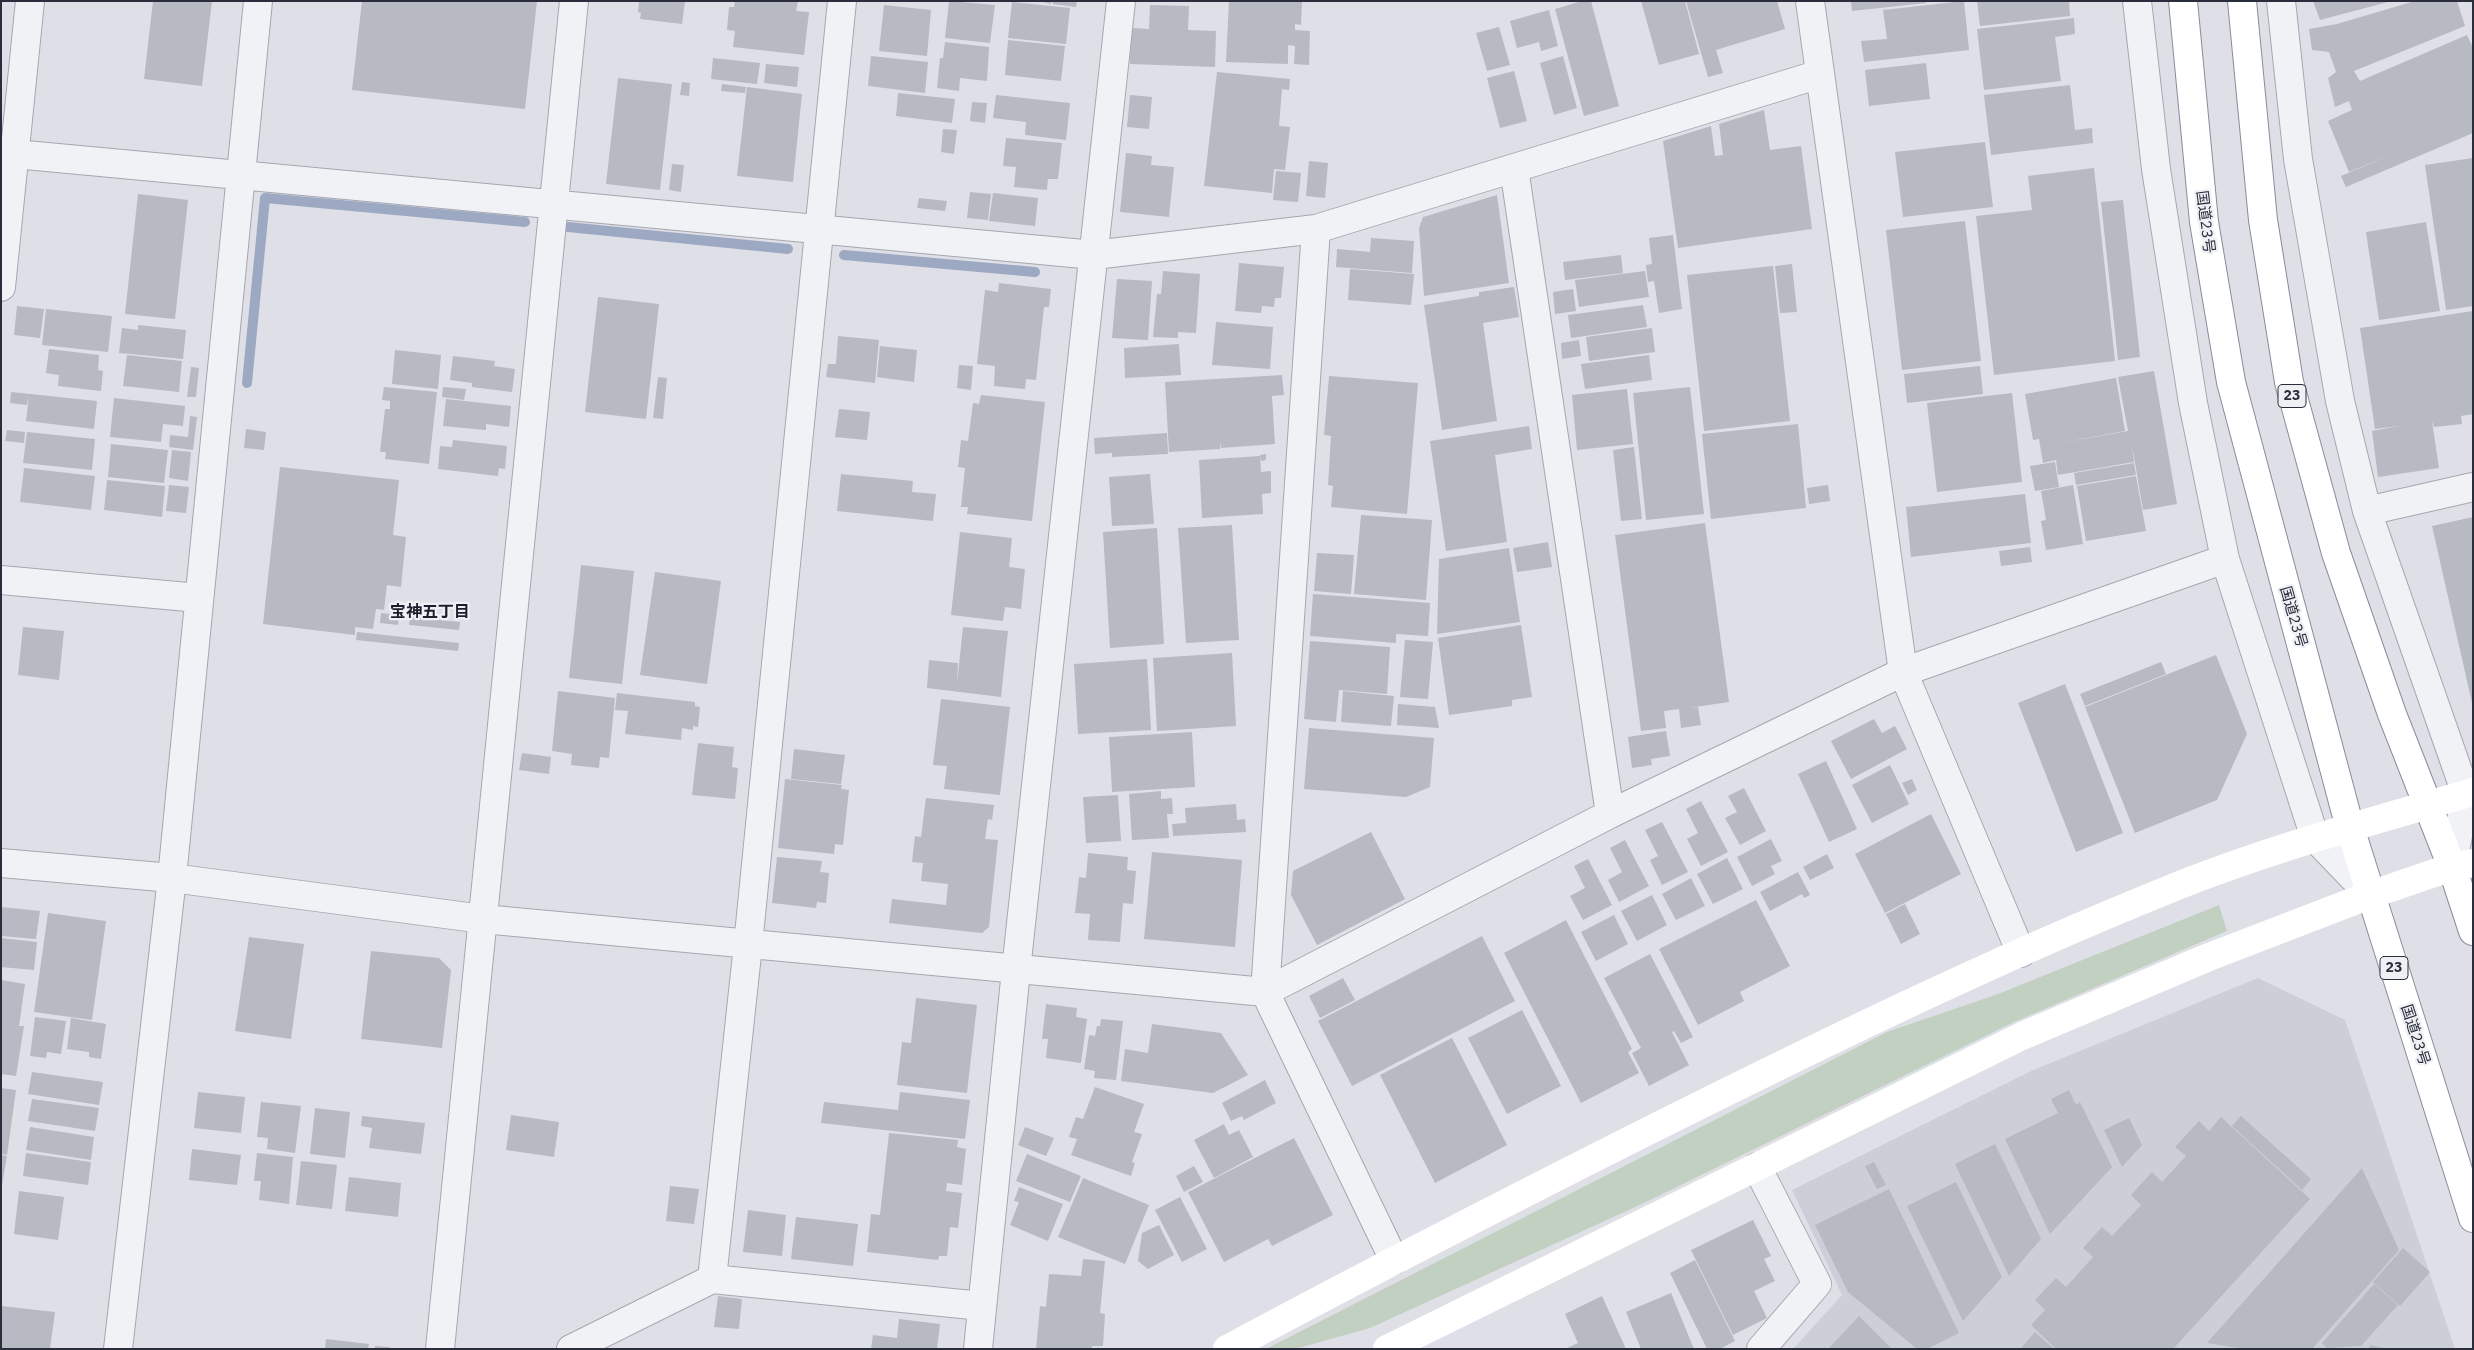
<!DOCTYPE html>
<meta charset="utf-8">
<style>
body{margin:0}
#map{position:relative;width:2474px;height:1350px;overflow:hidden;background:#dfe0e7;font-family:"IBM Plex Sans",sans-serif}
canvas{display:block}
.frame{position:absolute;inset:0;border:2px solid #292d3c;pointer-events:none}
</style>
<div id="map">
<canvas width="2474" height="1350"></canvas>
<div class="frame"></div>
</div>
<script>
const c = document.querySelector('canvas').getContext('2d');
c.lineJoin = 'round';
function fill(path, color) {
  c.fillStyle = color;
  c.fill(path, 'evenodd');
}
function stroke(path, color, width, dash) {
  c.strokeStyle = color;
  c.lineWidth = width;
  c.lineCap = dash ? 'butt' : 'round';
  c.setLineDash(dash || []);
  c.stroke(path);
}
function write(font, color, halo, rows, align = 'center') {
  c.font = font + ' "IBM Plex Sans","Noto Sans JP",sans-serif';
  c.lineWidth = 4.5;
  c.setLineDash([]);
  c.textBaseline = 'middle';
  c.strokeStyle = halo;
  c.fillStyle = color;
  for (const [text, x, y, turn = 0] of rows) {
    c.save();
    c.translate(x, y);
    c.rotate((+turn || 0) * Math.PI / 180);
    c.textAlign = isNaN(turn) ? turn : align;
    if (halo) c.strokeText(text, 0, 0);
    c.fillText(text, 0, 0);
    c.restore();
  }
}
const built = new Path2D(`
 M2258,978L2345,1020L2455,1349H1793L1842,1295L1792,1190L2031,1071Z`);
const green = new Path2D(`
 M2219,905L2227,931L2014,1022L1644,1203L1370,1328L1295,1349H1266L1887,1032L1998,994Z`);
const stream = new Path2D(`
 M568,227L788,249
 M844,255L1035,272
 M247,383L265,198L525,222`);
const building = new Path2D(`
 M153,1H212L202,86L144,79Z
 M362,1H537L525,109L352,90Z
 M639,1H685L682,24L640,19L641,13L638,12Z
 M735,1H798L796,11L809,12L804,55L733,47L735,31L727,30L729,7H734Z
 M949,1L995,5L990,43L945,38Z
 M1039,1H1052L1051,4Z
 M1053,1H1077L1076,7L1053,4Z
 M1229,1H1302L1301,25L1295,24V30L1310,31L1309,65L1294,64L1295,46L1288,45V64L1226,62Z
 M1582,1H1591L1619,106L1584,116L1555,9Z
 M1641,1H1685L1699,54L1659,65Z
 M1686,1H1777L1785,29L1716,50L1723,73L1708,77Z
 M1851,1H1926V3L1852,11Z
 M1964,1L1969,50L1864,62L1861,41L1887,39L1883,10Z
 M1977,1H2069L2070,16L1980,26Z
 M2313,1H2388V2L2320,20Z
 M2415,1H2457L2465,26L2354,71L2360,81L2467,35L2473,48V133L2346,187L2341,176L2393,154L2349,172L2328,121L2352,110L2349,101L2335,107L2328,78L2336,72L2329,52L2312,50L2309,29L2337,24Z
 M1012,2L1070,8L1066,44L1008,38Z
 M884,5L931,10L927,56L879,51Z
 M1150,5L1189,6L1188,30L1216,31L1215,67L1130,64L1131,28L1149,29Z
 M1549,10L1558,46L1541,51L1539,42L1517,48L1510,21Z
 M2074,18L2075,34L2055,37L2061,81L1984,90L1977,29Z
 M1499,27L1510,65L1487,71L1476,33Z
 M1008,40L1065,46L1061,81L1005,75Z
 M945,42L989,47L987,81L960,78L959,91L937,88L940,58H943Z
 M871,56L928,62L925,93L868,86Z
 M1563,56L1577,108L1554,115L1540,63Z
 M713,58L760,63L757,84L711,79Z
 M1926,63L1930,99L1869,106L1865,70Z
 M766,64L799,67L797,87L764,83Z
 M1514,71L1527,121L1500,128L1487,78Z
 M1217,72L1290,79L1289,90L1282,89L1279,126L1290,127L1285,170L1274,169L1272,193L1204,186Z
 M618,78L672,84L660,190L606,184Z
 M682,82L690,83L689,96L680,95Z
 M722,84L746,87L745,93L721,91Z
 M2070,85L2075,130L2092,128L2093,143L1991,155L1984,95Z
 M747,87L802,94L793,182L737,176Z
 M898,93L955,99L952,123L896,116Z
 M996,95L1070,103L1066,140L1025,135L1026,122L993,118Z
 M1130,95L1152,97L1149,129L1127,127Z
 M972,102L987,103L985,123L970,121Z
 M1764,110L1770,150L1801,146L1812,229L1678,248L1663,141L1711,126L1715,156L1723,155L1719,124Z
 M943,129L957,130L954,154L941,152Z
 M1006,138L1062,143L1058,179H1048L1047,190L1014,187L1016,167L1003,166Z
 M1985,142L1993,207L1903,217L1895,152Z
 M1126,153L1152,156L1151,165L1174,167L1169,217L1120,212Z
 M2473,158V306L2446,310L2425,165Z
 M1309,161L1328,163L1325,198L1306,196Z
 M672,164L684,165L681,192L669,190Z
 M2094,168L2115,361L1994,375L1976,216L2032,210L2028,176Z
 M1276,171L1301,173L1298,202L1273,200Z
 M970,192L991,194L988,220L967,218Z
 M993,193L1038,198L1035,226L989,221Z
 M138,194L188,200L175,319L125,314Z
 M1497,195L1509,283L1424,296L1419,228L1423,217Z
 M919,198L947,201L945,211L917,208Z
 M2123,200L2140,357L2118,360L2101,202Z
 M1965,221L1981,361L1902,370L1886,230Z
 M2426,222L2440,311L2379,320L2366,232Z
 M1673,235L1682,309L1659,313L1654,281L1648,282L1646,265L1652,264L1649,238Z
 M1371,238L1414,241L1412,273L1336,267L1337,249L1370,252Z
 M1621,255L1623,273L1565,280L1563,262Z
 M1239,263L1284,267L1281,298H1275L1274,307L1262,306L1261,313L1235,311Z
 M1792,264L1797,312L1780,313L1775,266Z
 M1773,266L1790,421L1704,431L1687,275Z
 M1350,269L1414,274L1411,305L1348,300Z
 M1163,271L1200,274L1196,333L1178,332V338L1153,337L1157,294H1161Z
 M1645,271L1649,297L1579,307L1575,280Z
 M1117,279L1152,281L1148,340L1112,338Z
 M999,283L1051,289L1049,307H1044L1036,380L1026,379L1025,389L994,386L995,366L977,364L985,290L998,292Z
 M1514,287L1519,317L1483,323L1497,421L1442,430L1424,305L1479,296V292Z
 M1573,289L1576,311L1555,314L1553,292Z
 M598,297L659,304L646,419L585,412Z
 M1643,305L1647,327L1571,338L1568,315Z
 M17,306L44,309L40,338L14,335Z
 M46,309L112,316L108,352L42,345Z
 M2473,311V414L2461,416L2462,424L2434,427L2432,421L2439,468L2378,477L2372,431L2399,426L2375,429L2360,328Z
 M1216,322L1273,327L1270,369L1212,365Z
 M138,325L186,330L183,359L119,353L122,328L138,330Z
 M1652,328L1655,352L1589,361L1586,337Z
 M838,336L879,340L875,383L826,377L828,364H836Z
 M1579,340L1581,356L1562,359L1561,343Z
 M1179,344L1181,375L1125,378L1124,348Z
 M880,346L917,350L914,382L877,377Z
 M49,349L99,355L98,370L103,371L101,391L58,386L59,375L46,373Z
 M395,350L441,355L438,389L392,384Z
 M127,355L182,361L179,392L123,386Z
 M1649,355L1652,380L1585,389L1581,364Z
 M453,356L495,361L494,366L515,369L512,392L472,387V383L450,380Z
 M959,365L973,366L971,390L957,388Z
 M1980,366L1983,394L1907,403L1904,374Z
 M191,367L199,368L196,397H187Z
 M2154,371L2177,504L2143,510L2132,445L2134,462L2058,475L2056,460L2043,463L2039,439L2033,440L2025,394L2116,378L2125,431L2054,444L2128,431L2118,377Z
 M1282,375L1284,395L1272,396L1275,444L1221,448L1220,442V449L1169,452L1165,382Z
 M1329,376L1418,383L1407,514L1331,507L1333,486L1328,485L1331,436L1324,435Z
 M658,377L667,378L663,419L653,418Z
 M384,387L437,392L429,464L385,459L386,452H380L385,409H390V401L382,400Z
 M443,387L466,389L464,400L442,397Z
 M1690,387L1704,514L1646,520L1633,393Z
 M1627,389L1633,444L1577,450L1572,395Z
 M11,392L97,401L94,429L26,421L29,396L27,405L10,403Z
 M2012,393L2022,482L1937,492L1927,403Z
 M981,395L1045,402L1032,521L967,514L968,507H961L965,468L958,467L961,440L968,441L973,403L979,404Z
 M114,398L185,406L183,426L163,424L161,442L110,437Z
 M446,399L511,406L509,427L486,424V430L443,426Z
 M839,409L870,412L867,440L835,437Z
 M190,416L197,417L193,450L169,447L170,435L188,437Z
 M1798,424L1806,508L1711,519L1702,434Z
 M1529,426L1532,449L1495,455L1507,542L1446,551L1430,441Z
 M246,429L266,432L264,450L244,448Z
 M7,430L25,432L24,443L5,441Z
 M27,432L95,439L92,470L23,463Z
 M1167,433L1168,454L1112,457V453L1095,454L1094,438Z
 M453,440L507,446L505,469L499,468L498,476L438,469L440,446L452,447Z
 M111,444L168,450L164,483L108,477Z
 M1634,447L1642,519L1621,521L1613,450Z
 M172,450L191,452L188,481L169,478Z
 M1266,454V460L1261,461L1260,455Z
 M1260,456L1261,472L1271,471V493L1262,494L1263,514L1202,518L1199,460Z
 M2055,462L2059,487L2035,491L2030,466Z
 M2134,463L2136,475L2076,485L2074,473Z
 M280,467L399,480L393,535L406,537L401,587L387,585L384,610L376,609L373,629L355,627V635L263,624Z
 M24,468L95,476L91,510L20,502Z
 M841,474L913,481L912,492L936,494L933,521L837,511Z
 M1150,474L1154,524L1112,526L1109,477Z
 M2136,476L2146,531L2086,541L2077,486Z
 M107,480L165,486L162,517L104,510Z
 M169,485L189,487L186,513L166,511Z
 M1828,485L1830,501L1809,504L1807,488Z
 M2073,485L2083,544L2046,550L2041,521L2046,520L2041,491Z
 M2025,494L2031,543L1911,557L1906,507Z
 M1361,515L1432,520L1426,600L1354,594Z
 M2473,517V702L2472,703L2432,526Z
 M1705,523L1729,702L1688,708L1698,707L1701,725L1681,728L1679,709L1664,711L1666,728L1641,731L1615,535Z
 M1232,525L1239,640L1186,643L1178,528Z
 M1157,528L1164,644L1110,648L1103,532Z
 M960,532L1012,538L1009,567L1025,569L1021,609L1005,607L1003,621L951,615Z
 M1548,542L1552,567L1517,572L1513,548Z
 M2030,547L2032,562L2001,566L1999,551Z
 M1509,548L1520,622L1437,634L1439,559Z
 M1317,553L1354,555L1351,594L1314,591Z
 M581,565L634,571L622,684L569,678Z
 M655,572L721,581L707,684L640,675Z
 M1313,594L1430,603L1428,636L1396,634V643L1310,636Z
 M381,613L399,615L398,625L380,623Z
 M410,617L460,622L459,630L409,625Z
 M1521,625L1532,697L1512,700V706L1449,715L1438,638Z
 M23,627L64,631L59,680L18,675Z
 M963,627L1008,631L1001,697L927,688L929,660L958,663L957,684Z
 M357,632L459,643L458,651L356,640Z
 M1405,640L1433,642L1428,699L1400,697Z
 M1310,641L1390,647L1387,694L1339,690L1336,722L1304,719Z
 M1232,653L1236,726L1157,731L1153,658Z
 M2216,655L2247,734L2217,800L2135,833L2085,707Z
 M1147,659L1151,730L1078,734L1074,664Z
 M2161,662L2166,674L2085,706L2080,694Z
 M2065,684L2123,833L2076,852L2018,703Z
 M558,691L615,698L609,758L600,757L599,768L571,765L572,754L552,751Z
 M1343,691L1394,696L1391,726L1341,722Z
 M617,693L695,702V706L700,707L698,727L693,726V730L682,728L681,740L625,734L628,711L615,710Z
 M941,699L1010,707L1000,795L944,789L947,766L933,765Z
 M1398,704L1435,707L1439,728L1397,725Z
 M1874,719L1882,733L1895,726L1907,749L1851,779L1831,741Z
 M1309,728L1434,738L1430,787L1406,797L1304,789Z
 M1666,731L1670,756L1651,759L1652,765L1632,768L1628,737Z
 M1192,732L1195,787L1112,792L1109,737Z
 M698,743L734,747L732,767L738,768L735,799L692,795Z
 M794,749L845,755L841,784L791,779Z
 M522,753L551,757L549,774L519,770Z
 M1826,761L1857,829L1829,842L1798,774Z
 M1890,765L1909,804L1872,823L1852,785Z
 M785,779L842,785L841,789L849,790L843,845L835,844L834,854L778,848Z
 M1912,779L1917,790L1908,795L1902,783Z
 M1744,788L1766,831L1740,845L1725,818L1737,812L1728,796Z
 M1161,791V799L1172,798L1173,814H1167L1169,838L1132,840L1129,794Z
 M1118,795L1121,841L1086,843L1083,797Z
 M926,798L994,805L992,820L988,819L985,839L998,840L989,927L982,933L889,923L892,899L946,905L948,884L921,881L923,863L912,862L915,836L921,837Z
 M1701,801L1728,852L1701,866L1687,839L1698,833L1686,809Z
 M1236,804L1237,820L1245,819L1246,832L1173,836L1172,824L1186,823L1185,808Z
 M1931,814L1961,874L1885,913L1855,854Z
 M1662,822L1688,872L1662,885L1650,860L1658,856L1645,830Z
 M1371,832L1405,899L1317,945L1291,895L1293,871Z
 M1771,839L1782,861L1771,866L1775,874L1752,886L1737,857Z
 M1625,840L1649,886L1619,902L1608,880L1622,872L1610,848Z
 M1152,852L1242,860L1235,947L1144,939Z
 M1088,853L1128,857L1127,870L1136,871L1133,904L1123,903L1120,942L1088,940L1090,914L1075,913L1079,877L1086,878Z
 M1827,854L1834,868L1810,880L1803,867Z
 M777,857L822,861L820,872L829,873L826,903L817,902L816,908L772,903Z
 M1727,858L1743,889L1713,904L1697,874Z
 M1588,859L1612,905L1583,920L1570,896L1585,888L1574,866Z
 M1798,872L1810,895L1804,898L1802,894L1770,911L1760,892Z
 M1691,878L1705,906L1676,920L1662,894Z
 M1652,895L1667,925L1637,941L1621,911Z
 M1756,900L1790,966L1740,992L1744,1001L1698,1025L1659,949Z
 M1905,904L1920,934L1901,944L1886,914Z
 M1,907L40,911L36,939L1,936Z
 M48,913L106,921L92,1020L34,1012Z
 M1614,915L1628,944L1596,961L1581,932Z
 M1566,920L1632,1049L1628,1052L1639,1073L1581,1103L1504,953Z
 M1482,936L1515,1001L1352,1086L1318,1021Z
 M249,937L304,944L291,1039L235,1031Z
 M1,938L37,942L34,970L1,967Z
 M371,951L439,958L451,970L442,1048L361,1039Z
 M1650,954L1693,1037L1681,1043L1674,1031L1672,1032L1689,1065L1649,1086L1632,1053L1641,1048L1604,978Z
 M1343,978L1355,1000L1320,1018L1309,996Z
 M1,980L25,984L19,1026H24L16,1076L1,1074Z
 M916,998L977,1005L967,1093L897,1085L902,1042L911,1043Z
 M1046,1004L1077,1008L1076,1017L1087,1019L1081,1063L1046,1058L1048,1039H1042Z
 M1522,1010L1561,1086L1507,1114L1468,1038Z
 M35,1017L66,1021L61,1054L47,1052L46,1058L30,1056Z
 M71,1018L106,1024L101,1059L89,1057V1052L67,1049Z
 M1101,1019L1123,1021L1116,1080L1094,1078L1095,1071L1084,1069L1089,1035L1095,1036L1097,1026H1100Z
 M1152,1024L1221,1033L1248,1075L1213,1093L1121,1081L1125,1049L1148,1053Z
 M1452,1038L1507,1145L1435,1183L1380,1075Z
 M32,1072L103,1082L99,1105L28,1094Z
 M1265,1080L1276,1103L1244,1120L1242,1116L1231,1121L1222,1103Z
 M1095,1087L1144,1104L1134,1132L1142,1134L1132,1162L1135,1163L1131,1176L1071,1155L1077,1139L1069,1137L1076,1117L1083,1119Z
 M1,1088L16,1090L7,1155L1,1154Z
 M2069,1090L2076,1105L2080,1102L2112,1167L2050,1234L2005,1139L2058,1113L2051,1099Z
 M198,1092L245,1097L241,1133L194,1128Z
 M900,1092L970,1100L965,1139L821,1123L824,1102L898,1110Z
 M32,1099L99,1108L95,1131L28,1121Z
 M261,1102L301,1106L295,1153L267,1149L268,1138L257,1137Z
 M315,1108L350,1112L345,1158L310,1154Z
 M511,1115L559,1122L554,1157L506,1150Z
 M362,1116L425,1123L421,1154L369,1148L372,1128L361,1126Z
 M2241,1116L2311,1179L2302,1190L2232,1126Z
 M2221,1117L2310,1199L2173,1349H2056L2031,1325L2045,1310L2035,1300L2056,1278L2066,1287L2093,1257L2083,1248L2102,1227L2112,1236L2141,1205L2131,1195L2152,1172L2162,1182L2186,1156L2175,1147L2199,1121L2209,1131Z
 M2129,1118L2142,1145L2122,1167L2104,1130Z
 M1224,1124L1229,1135L1239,1130L1253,1157L1214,1178L1194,1140Z
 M30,1127L94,1137L91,1160L26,1150Z
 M1025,1127L1054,1138L1046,1156L1018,1145Z
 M889,1133L958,1140L957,1147L966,1149L962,1185L947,1183L946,1191L962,1193L958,1228L950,1227L947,1256H939L938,1260L867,1252L871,1214L880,1215Z
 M1294,1138L1333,1215L1272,1246L1268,1239L1224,1262L1188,1192Z
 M1995,1144L2041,1239L2009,1276L1955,1164Z
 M192,1149L241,1155L237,1185L189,1180Z
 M26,1153L91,1162L88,1185L23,1176Z
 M257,1153L293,1157L289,1204L259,1200L261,1181H254Z
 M1027,1154L1081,1176L1070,1202L1016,1181Z
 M1,1155L7,1156L2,1185H1Z
 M301,1161L337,1165L332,1209L296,1205Z
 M1874,1162L1886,1185L1877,1189L1865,1166Z
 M1194,1166L1203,1182L1184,1192L1176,1176Z
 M2362,1168L2399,1250L2312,1349H2245L2207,1343Z
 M349,1177L401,1183L398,1217L345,1211Z
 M1083,1178L1149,1205L1125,1264L1058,1237Z
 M1956,1182L2002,1277L1963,1321L1907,1206Z
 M670,1186L699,1189L694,1224L666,1221Z
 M1019,1187L1063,1204L1048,1241L1010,1225L1019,1202L1014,1201Z
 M1889,1189L1959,1333L1927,1349H1917L1848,1292L1815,1225Z
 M19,1191L64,1197L58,1240L14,1234Z
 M1180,1197L1207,1249L1182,1262L1155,1210Z
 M748,1210L786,1215L782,1256L743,1252Z
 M796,1217L858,1224L853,1266L791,1259Z
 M1753,1220L1771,1256L1764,1259L1775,1281L1754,1291L1767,1318L1733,1335L1691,1250Z
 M1159,1225L1174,1255L1148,1269L1138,1261L1142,1233Z
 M2403,1248L2430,1272L2400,1306L2373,1282Z
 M1083,1259L1105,1261L1100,1313L1105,1314L1103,1346H1092V1349H1036L1040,1306L1046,1307L1049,1274L1081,1276Z
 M1695,1260L1735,1341L1720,1349H1707L1670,1273Z
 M2374,1284L2398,1305L2361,1346L2327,1348L2322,1343Z
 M1671,1293L1694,1349H1641L1626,1312Z
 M718,1296L742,1299L739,1329L714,1327Z
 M1602,1296L1626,1349H1565L1578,1343L1565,1314Z
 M1,1306L55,1312L50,1349H1Z
 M1859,1316L1892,1349H1828Z
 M899,1319L940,1324L937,1349H871L873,1335L897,1338Z
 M2035,1332L2054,1349H2020Z
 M326,1339L369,1344L368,1349H325Z
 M2370,1345L2383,1348V1349H2369Z
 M375,1346L390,1347L389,1349H375Z`);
const street = new Path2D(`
 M1810,1L1903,672L2021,953
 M2137,1L2156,169L2193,403L2225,559L2315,838L2370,895
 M2281,1L2298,159L2340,401L2367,511L2466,794L2452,867
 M15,154L1094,255L1316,229L1820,74
 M1514,168L1610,814
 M1316,229L1265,992L1394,1260
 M1,287L30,1
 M2367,511L2473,487
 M1,580L199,598
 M1,863L172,878L483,919L1265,992L1610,814L1903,672L2225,559
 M1757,1167L1817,1284L1761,1349
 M712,1279L748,945L842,1
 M118,1349L172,878L258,1
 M440,1349L574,1
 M571,1349L712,1279L982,1306
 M978,1349L1016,970L1121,1`);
const secondary = new Path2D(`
 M1227,1349C1365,1275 1503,1204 1642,1134C1814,1048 1987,963 2165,891C2265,850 2370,822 2473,792
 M1387,1349L2022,1036L2209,957L2370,895L2452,867L2473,863`);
const highway = new Path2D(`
 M2183,1L2204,222L2231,382L2350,828L2473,1218
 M2242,1L2263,220L2289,382L2336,553L2392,714L2452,867L2473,931`);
const shields = [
 [2292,396,28],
 [2394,968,28]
];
const shieldNames = [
 ["23",2292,396],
 ["23",2394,968]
];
const streetNames = [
 ["国道23号",2205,222,83],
 ["国道23号",2293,617,74],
 ["国道23号",2415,1035,72]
];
const neighbourhoodNames = [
 ["宝神五丁目",430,612]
];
fill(built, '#cdcfd8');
fill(green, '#c2d0c1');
stroke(stream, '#9da9c3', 10);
fill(building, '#b7b9c3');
stroke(street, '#a5a7b0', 30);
stroke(highway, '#888c9c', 30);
stroke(street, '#f1f2f5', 28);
stroke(secondary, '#fff', 28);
stroke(highway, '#fff', 28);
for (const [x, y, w] of shields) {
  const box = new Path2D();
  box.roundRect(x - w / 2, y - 11.5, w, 23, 4);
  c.fillStyle = '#eef0f4';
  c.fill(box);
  stroke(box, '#292d3c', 1);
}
write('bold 14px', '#292d3c', null, shieldNames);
write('15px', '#292d3c', '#eef0f4', streetNames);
write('bold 16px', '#1c1e2d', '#eef0f4', neighbourhoodNames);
</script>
